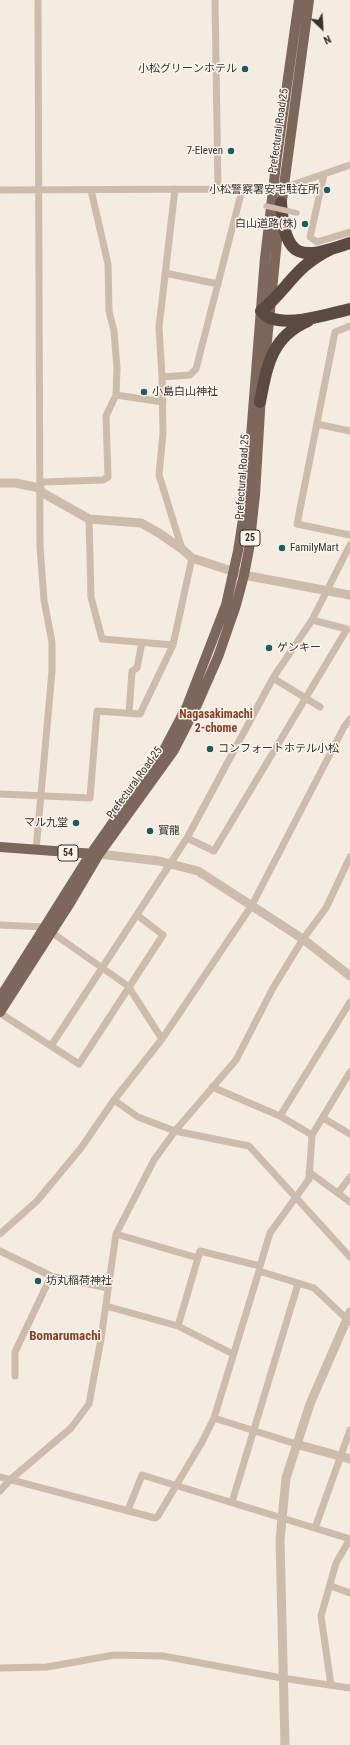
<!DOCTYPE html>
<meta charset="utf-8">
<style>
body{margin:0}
#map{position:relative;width:350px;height:1745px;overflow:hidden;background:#f4ebe1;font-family:"Roboto Condensed",sans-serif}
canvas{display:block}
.north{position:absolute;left:302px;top:8px;width:40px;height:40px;-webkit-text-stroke:3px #fbf5ee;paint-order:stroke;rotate:155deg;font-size:11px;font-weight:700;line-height:16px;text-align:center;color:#3b302b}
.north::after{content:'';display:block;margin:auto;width:14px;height:18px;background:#3b302b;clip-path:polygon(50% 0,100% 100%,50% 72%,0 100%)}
</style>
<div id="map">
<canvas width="350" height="1745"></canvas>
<div class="north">N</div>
</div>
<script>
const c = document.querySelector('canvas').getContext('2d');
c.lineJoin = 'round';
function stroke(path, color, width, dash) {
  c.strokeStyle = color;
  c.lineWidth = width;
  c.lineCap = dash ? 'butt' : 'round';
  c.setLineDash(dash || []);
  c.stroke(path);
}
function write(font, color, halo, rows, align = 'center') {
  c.font = font + ' "Roboto Condensed","Noto Sans JP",sans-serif';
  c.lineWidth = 3;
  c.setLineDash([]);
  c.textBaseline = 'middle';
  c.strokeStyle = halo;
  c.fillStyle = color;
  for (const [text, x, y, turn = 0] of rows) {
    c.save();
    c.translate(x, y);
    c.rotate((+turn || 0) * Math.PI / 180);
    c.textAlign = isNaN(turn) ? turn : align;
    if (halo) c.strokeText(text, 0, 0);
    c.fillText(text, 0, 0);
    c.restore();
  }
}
const minor = new Path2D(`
 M215,0L218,189
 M324,175L310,237L317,242L350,232
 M175,189L159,327L162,377L163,433L159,475L182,549
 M0,190L218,189L273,190L283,188L350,165
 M165,273L218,284
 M350,326L335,332L297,524L350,535
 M162,377L190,375L196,369L242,190
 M116,395L163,402
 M317,424L350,431
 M39,488L43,482L103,480L108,477L106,416L116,395L117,368L114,331L109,311L108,264L91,190
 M89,519L91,597L102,639L173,645
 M273,678L320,707
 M129,713L132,671L137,668L142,642
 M0,794L90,798L97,711L140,714L173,645L192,558
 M187,838L214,851L347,629L312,620
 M36,850L52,671V642L44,600L40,547L38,0
 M0,925L44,927L128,986L162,1039
 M0,1013L51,1046L187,838L273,678L312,620L350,545
 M51,1046L79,1064L163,935L137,915
 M212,1087L280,1116L312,1135
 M114,1100L138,1117L175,1131L249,1146L350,1257
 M280,1116L350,1002
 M323,1118L350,1134
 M309,1172L350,1202
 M338,1193L350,1177
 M0,1234L37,1201L81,1148L114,1100L162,1039L252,905L344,727L350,719
 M116,1234L198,1258
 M0,1251L51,1276L108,1288
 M106,1306L178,1326L233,1354
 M178,1326L200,1251L260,1266L270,1233L309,1179L312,1135L350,1072
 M15,1376V1352L51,1276
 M214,1418L296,1444
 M0,1477L155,1518L158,1516L202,1442L214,1418L259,1271L314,1288L350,1322
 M0,1491L11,1479L71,1428L89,1404L101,1339L116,1234L154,1160L175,1131L236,1060L273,988L303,939L326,908L350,857
 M232,1502L298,1284
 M128,1510L142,1475L350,1539
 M315,1528L350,1430
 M331,1586L350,1593
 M0,1668L47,1667L114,1655L163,1656L282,1678L350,1688
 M331,1685L321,1616L336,1563L350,1539`);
const tertiary = new Path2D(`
 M0,483H16L39,488L43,493L89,519L141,523L159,533L182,549L192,558L244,575L350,595
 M99,854L159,861L198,871L303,939L350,976
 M296,1444L350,1459
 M285,1745L280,1540L286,1478L310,1404L350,1312`);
const primary = new Path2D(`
 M264,371L278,230L309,0
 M0,847L95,854
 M0,998L90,855L165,748L187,706L226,605L238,551L246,500L265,258L277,156L299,0
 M0,1012L70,903L99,854L174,750L196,707L218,657L236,605L244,575L249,549L255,495L261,395`);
const motorway = new Path2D(`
 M281,203C285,261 301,260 350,243
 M331,249C295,266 288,289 261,311C263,313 267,317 270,318C292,326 328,314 350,309
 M260,402C267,366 271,337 308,321`);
const pedestrianBridge = new Path2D(`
 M266,206L297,213`);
const markers = [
 [245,69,4,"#1f5a5e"],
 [231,151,4,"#1f5a5e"],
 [327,190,4,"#1f5a5e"],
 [305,224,4,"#1f5a5e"],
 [144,392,4,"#1f5a5e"],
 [282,548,4,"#1f5a5e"],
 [269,648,4,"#1f5a5e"],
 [210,749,4,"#1f5a5e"],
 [76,823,4,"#1f5a5e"],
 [150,831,4,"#1f5a5e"],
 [38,1281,4,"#1f5a5e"]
];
const shields = [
 [250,538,20],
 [68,853,20]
];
const shieldNames = [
 ["25",250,538],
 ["54",68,853]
];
const poiNames = [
 ["小松グリーンホテル",237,69,"right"],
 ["7-Eleven",223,151,"right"],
 ["小松警察署安宅駐在所",319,190,"right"],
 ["白山道路(株)",297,224,"right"],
 ["小島白山神社",152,392],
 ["FamilyMart",290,548],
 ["ゲンキー",277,648],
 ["コンフォートホテル小松",218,749],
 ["マル九堂",68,823,"right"],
 ["寳龍",158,831],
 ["坊丸稲荷神社",46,1281]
];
const streetNames = [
 ["Prefectural Road 25",279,131,-82],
 ["Prefectural Road 25",243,477,-86],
 ["Prefectural Road 25",135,783,-54]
];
const neighbourhoodNames = [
 ["Nagasakimachi",216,715],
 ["2-chome",216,729]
];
const quarterNames = [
 ["Bomarumachi",65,1337]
];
stroke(minor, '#cdbbac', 7);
stroke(tertiary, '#cdbbac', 9);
stroke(primary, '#7d675c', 10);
stroke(motorway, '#5c4a42', 12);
stroke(pedestrianBridge, '#cdbbac', 5.5);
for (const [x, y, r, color] of markers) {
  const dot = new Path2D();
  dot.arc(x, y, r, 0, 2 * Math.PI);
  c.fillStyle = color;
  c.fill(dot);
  stroke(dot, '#fbf5ee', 1.5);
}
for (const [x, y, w] of shields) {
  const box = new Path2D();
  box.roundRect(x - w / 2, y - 8, w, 16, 3);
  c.fillStyle = '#fbf5ee';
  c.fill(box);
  stroke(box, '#3b302b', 1);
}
write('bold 10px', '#3b302b', null, shieldNames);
write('11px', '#3b302b', '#fbf5ee', poiNames, 'left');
write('11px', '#3b302b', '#fbf5ee', streetNames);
write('bold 12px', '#8c3b22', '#fbf5ee', neighbourhoodNames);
write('bold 13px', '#8c3b22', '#fbf5ee', quarterNames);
</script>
